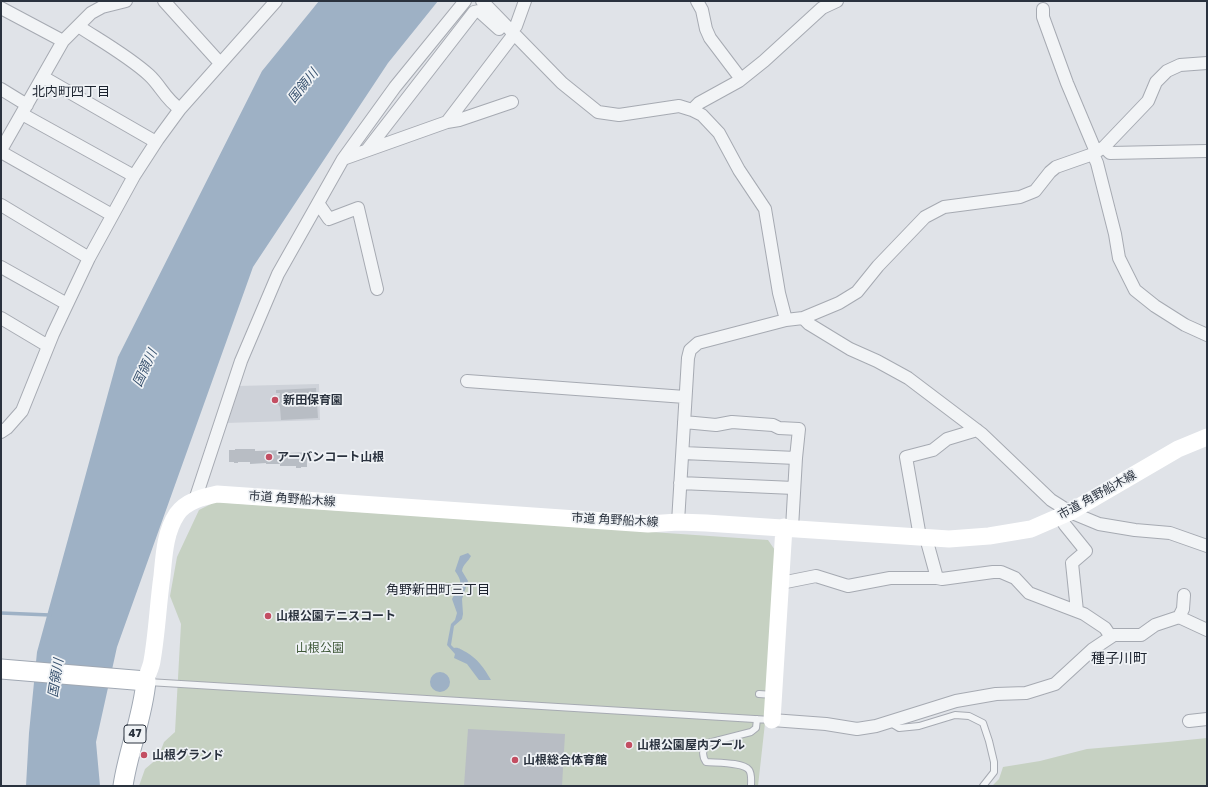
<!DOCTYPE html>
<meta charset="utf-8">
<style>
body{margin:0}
#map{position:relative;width:1208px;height:787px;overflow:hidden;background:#e0e3e8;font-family:"Golos Text",sans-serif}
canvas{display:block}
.frame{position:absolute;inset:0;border:2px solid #2a323e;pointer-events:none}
</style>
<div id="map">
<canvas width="1208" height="787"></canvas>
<div class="frame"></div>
</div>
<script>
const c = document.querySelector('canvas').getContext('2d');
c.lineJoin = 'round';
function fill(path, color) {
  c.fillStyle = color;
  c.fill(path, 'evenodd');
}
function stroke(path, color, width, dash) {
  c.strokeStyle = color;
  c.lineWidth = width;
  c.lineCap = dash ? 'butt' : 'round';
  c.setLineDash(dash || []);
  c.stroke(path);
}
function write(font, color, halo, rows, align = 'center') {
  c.font = font + ' "Golos Text","Noto Sans JP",sans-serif';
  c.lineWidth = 3.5;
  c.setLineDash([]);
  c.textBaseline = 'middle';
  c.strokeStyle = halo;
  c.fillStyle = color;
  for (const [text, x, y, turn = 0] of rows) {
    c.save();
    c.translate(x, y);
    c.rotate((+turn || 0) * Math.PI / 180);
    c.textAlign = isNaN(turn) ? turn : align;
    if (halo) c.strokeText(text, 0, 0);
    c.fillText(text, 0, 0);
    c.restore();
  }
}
const built = new Path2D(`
 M319,384L320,420L226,423L237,386Z`);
const green = new Path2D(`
 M215,502L768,540L777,553L765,723L758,786H139L145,769L158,758L164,742L175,732L181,624L170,596L177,557L199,510Z
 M1207,738V786H992L999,779L1003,767L1040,761L1087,749L1168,742Z`);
const water = new Path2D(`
 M319,1H438L388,63L253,267L117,647L96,742L100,786H26L29,733L37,652L118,357L262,71Z
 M468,553L471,556C468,562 463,564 462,571L468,581L462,599L463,614L462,619L454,626L451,645L454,648C459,647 461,650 466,652C478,659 484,668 491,680H479L467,664L454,658L455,654L447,645L451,624L455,620L457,613L452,599C459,586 465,585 455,571L460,556Z
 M430 682a10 10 0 1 1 20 0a10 10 0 1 1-20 0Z`);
const stream = new Path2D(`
 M1,613L50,615`);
const building = new Path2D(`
 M316,388L318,418L281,420L280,407L278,404L280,393H276V390Z
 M235,449H255V451L287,450V453L310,452V460H307V467H301V468H296V466H280V464H266V463L250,464V462H238V463H234V462H229V450H235Z
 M468,729L565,734L562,786H464Z`);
const lane = new Path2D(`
 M148,682L771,720
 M759,694L773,695
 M889,722L899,728L919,726L955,715L969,716L983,723L989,741L994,762V772L983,786
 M751,786C751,781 752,774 749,770C743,762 716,763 706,762C701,754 703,750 708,743L751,732L756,728L757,719`);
const street = new Path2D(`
 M164,1L220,63
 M482,1L562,83L598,112L619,115L679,106L692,110L699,103L739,81L764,61L822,8L837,1
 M697,1L702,10L706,29L710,38L741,79
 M1,8L63,41
 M1043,9V17L1067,83L1096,152
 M78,26C101,41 128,56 149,75C161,86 165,99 180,109
 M512,31L516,26L525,1
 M43,77L156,142
 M1,89L27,105
 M692,110L702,115L719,133L739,170L765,209L779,293L786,320
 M22,114L134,176
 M447,122L459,120L512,102
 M1104,147L1110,153L1207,151
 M1,150L63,41L91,13L102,7L126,1
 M367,150L474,12L479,11L499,29
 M1,152L112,215
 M1093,154L1097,163L1115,234L1119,258L1135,290L1155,306L1185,325L1207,335
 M343,159L447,122L514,34
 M318,203L329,219L358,208L377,289
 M1,205L89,258
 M1,267L67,304
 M1,318L48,346
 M803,318L839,303L857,292L878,266L925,217L944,207L1020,197L1035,191L1050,172L1056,167L1093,154L1104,147L1148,101L1156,82L1167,71L1180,65L1207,63
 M467,381L685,397
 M684,422L716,425L732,422L773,425L779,428L799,429L796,458
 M1,432L7,428L22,411L53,334L89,258L134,176L158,139L180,109L276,1
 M683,453L796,458L792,528
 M680,483L794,488
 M195,500L241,361L278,274L343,159L395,87L465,1
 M1060,517L1065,525L1086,551L1072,563L1077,611
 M678,522L688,358L690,350L698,343L786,320L803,318L809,324L850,349L877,361L908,378L982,434L1051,500L1070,512L1099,524L1135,530L1170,533L1207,546
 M920,537L906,457L933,450L947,439L977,430
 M937,578L942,579L993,572H1001L1015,578L1029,593L1084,614L1105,628L1111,637
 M781,583L816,576L848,586L890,578H937L926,538
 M1179,617L1183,609L1184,595
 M772,720L826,724L857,729L876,726L956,701L996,694L1026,693L1055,684L1093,649L1114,635H1141L1155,625L1179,617L1207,630
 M1189,721L1207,719`);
const secondary = new Path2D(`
 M146,681C147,674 151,668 152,661C157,633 158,604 162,576C164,555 165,532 177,514C186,501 203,497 217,494L648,524L678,522L706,523L949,539L989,536L1031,529L1070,512L1178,449L1207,437
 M772,720L784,527`);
const primary = new Path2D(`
 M1,669L146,681C143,717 128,751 123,786`);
const markers = [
 [275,400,4,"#c34e62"],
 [269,457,4,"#c34e62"],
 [268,616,4,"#c34e62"],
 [629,745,4,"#c34e62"],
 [144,755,4,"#c34e62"],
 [515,760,4,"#c34e62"]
];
const shields = [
 [135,734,22]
];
const shieldNames = [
 ["47",135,734]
];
const poiNames = [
 ["新田保育園",283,400],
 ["アーバンコート山根",277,457],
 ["山根公園テニスコート",276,616],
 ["山根公園屋内プール",637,745],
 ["山根グランド",152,755],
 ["山根総合体育館",523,760]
];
const streetNames = [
 ["市道 角野船木線",1097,495,-29],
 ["市道 角野船木線",292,499,4],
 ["市道 角野船木線",615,520,3]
];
const parkNames = [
 ["山根公園",320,648]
];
const waterNames = [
 ["国領川",303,86,-51],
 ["国領川",145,368,-65],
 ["国領川",56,678,-81]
];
const neighbourhoodNames = [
 ["北内町四丁目",71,92],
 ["角野新田町三丁目",438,590]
];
const quarterNames = [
 ["種子川町",1119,659]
];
fill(built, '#ced2d9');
fill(green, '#c6d1c2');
fill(water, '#9eb1c5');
stroke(stream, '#9eb1c5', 3.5);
fill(building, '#b8bdc4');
stroke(lane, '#a6aab2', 8);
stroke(street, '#a6aab2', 14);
stroke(primary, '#a0a8b3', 21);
stroke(lane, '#f2f4f6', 6);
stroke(street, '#f2f4f6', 12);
stroke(secondary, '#fff', 17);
stroke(primary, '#fff', 19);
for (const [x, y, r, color] of markers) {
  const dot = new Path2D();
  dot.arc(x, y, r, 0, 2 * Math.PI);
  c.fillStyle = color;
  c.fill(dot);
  stroke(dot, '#eff2f5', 1.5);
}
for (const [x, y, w] of shields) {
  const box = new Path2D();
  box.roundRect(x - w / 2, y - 9, w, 18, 3);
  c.fillStyle = '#eff2f5';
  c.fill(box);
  stroke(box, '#2a323e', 1);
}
write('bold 11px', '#2a323e', null, shieldNames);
write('bold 12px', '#2a323e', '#eff2f5', poiNames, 'left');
write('12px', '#2a323e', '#eff2f5', streetNames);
write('12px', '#3f5838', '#eff2f5', parkNames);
write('italic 13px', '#37516e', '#eff2f5', waterNames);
write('13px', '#1c232f', '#eff2f5', neighbourhoodNames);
write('14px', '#1c232f', '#eff2f5', quarterNames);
</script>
